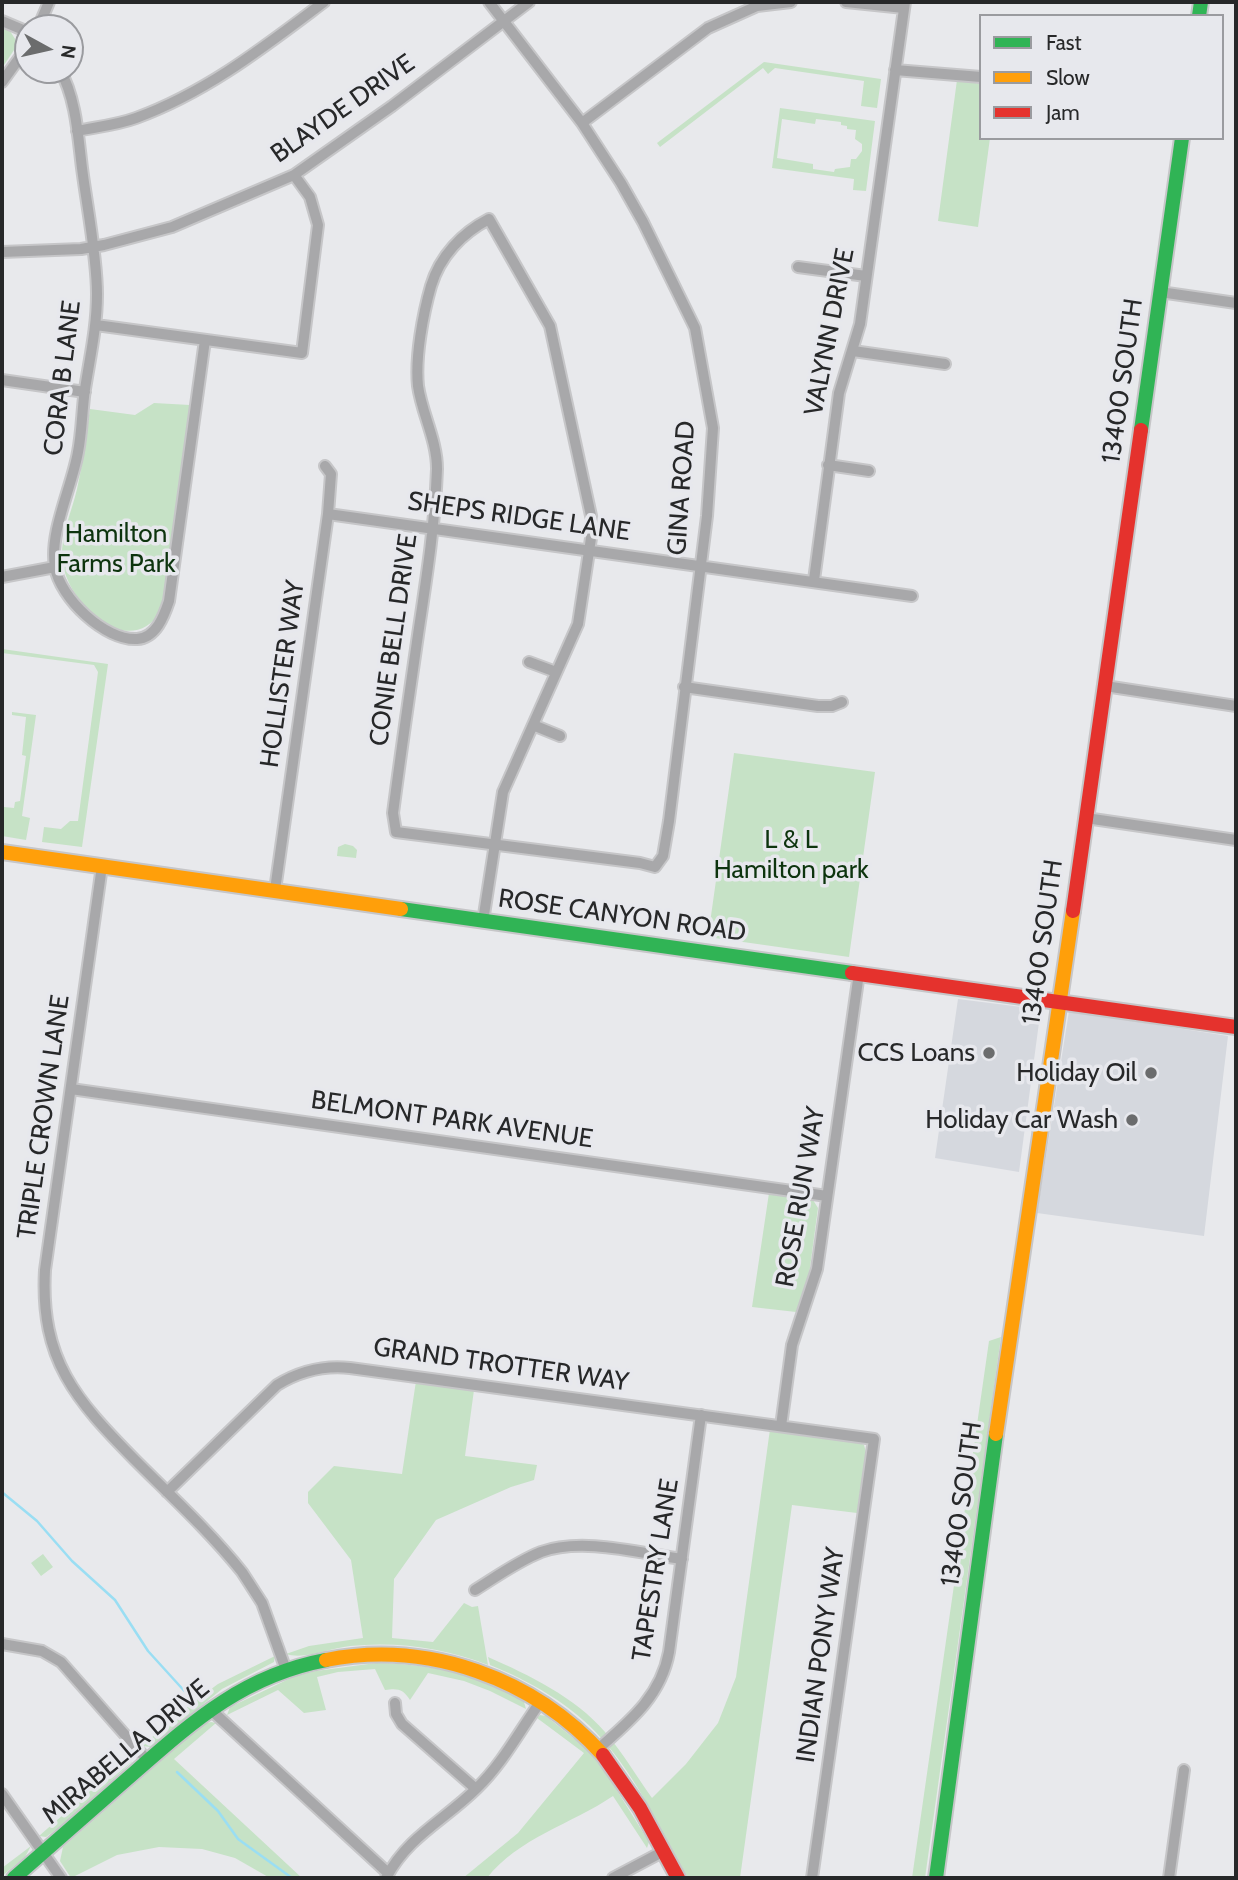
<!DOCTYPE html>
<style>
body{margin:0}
#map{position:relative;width:1238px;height:1880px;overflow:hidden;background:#e8e9ec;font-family:Cabin,sans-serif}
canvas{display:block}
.frame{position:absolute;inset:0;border:4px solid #272829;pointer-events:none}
.legend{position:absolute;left:979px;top:14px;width:245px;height:126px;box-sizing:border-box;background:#e7e8ed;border:2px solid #9a9b9f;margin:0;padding:9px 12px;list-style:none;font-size:21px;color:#272829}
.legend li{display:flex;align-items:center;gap:14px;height:35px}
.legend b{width:35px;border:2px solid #9a9b9f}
.north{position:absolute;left:14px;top:14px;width:70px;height:70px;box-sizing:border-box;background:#e7e8ed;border:2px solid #9a9b9f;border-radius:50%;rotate:98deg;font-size:19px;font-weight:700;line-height:28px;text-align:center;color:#272829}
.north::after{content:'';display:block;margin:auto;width:24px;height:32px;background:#6b6c6d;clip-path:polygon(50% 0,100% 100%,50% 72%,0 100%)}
</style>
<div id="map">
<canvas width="1238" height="1880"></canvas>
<div class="frame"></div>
<ul class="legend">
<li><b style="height:9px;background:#30b455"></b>Fast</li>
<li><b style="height:9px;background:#ff9f0a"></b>Slow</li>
<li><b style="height:9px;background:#e5322d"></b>Jam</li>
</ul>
<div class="north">N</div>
</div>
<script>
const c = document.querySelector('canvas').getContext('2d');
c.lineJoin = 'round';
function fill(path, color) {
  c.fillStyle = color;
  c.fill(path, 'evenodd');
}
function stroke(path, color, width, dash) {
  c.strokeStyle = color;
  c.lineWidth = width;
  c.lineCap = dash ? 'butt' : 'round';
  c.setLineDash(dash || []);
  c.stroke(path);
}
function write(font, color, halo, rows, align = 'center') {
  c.font = font + ' Cabin,sans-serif';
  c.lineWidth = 7;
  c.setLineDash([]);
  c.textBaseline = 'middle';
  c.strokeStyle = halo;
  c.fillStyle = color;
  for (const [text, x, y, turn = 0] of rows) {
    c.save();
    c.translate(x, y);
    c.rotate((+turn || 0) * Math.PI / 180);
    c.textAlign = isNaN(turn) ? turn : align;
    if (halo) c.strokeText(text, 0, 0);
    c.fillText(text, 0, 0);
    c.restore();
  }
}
const built = new Path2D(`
 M958,999L1030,1008L1040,1015L1019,1172L935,1158Z
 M1069,1011L1228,1036L1204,1236L1037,1213Z`);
const green = new Path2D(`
 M2,28L10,31L17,42L16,47L2,68Z
 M764,62L881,79L877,108L861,106L864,81L775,68L768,74L763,68L660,147L657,143Z
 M957,80L981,84V138H990L978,227L938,221Z
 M780,108L875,121L866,191L853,190L854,179L772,168ZM782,119L815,124L816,119L841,122V125L847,126V129L856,130L855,139L862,144V151L856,159H851L850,167L835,169L834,172L813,169V164L777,158Z
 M154,403L190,405L162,610C128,664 64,601 62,557C61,534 72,511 77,489C83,462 86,436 90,409L135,415Z
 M2,649L108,664L82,847L42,842L44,827L61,829L70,821H78L98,672L94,665L2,653Z
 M12,712L36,715L22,816L30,818L26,840L2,836V815L4,807L14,808L15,802L20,801L26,756L22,755L26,717L12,715Z
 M734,753L875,772L849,957L708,937Z
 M345,844L353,846L357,850L356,858L337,856L338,847Z
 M769,1193L813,1200L818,1208L809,1275L796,1312L752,1307Z
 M1001,1337L925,1878H912L989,1341Z
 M416,1381L474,1390L465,1456L537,1465L534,1480L511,1487L436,1520L394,1579L392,1638L433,1642L464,1603L472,1607L478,1606L488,1665C445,1648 397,1641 350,1646C330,1648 305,1660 286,1654L309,1646L363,1638L351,1560L308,1503V1492L334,1466L402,1474Z
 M770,1429L856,1441L864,1445L866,1452L857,1513L792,1505L740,1878H688C661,1830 638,1779 601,1738C574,1706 528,1680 490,1665L488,1657C529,1675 575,1697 605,1732C623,1753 637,1777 652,1798L686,1764L718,1723L736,1677Z
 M43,1554L53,1567L41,1576L31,1563Z
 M275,1656L274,1662L222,1689L151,1747L142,1746L183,1710L218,1684Z
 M376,1663C428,1664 479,1673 524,1702L526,1709L490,1691L464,1681L428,1673L410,1700C403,1689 398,1688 385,1690L375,1669L338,1672L317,1677L326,1710L304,1713L278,1690L227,1715L230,1707L295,1676L316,1671Z
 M540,1715L546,1716L587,1749L608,1776L649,1842L647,1848L613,1796C572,1824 518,1838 487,1878H463L518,1833L584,1753L537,1718Z
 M211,1722L216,1723L174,1759L302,1878H270L235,1858L202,1849L159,1847L117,1855L71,1878L60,1861L63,1847L203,1724Z
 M132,1754V1762L66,1822L46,1837L39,1836Z
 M31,1846L25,1857L2,1876V1868Z`);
const stream = new Path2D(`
 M3,1493L37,1521L72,1561L115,1600L148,1651L188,1695
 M177,1772L218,1811L238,1839L292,1878`);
const street = new Path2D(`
 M846,2L904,8
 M2,21L28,32
 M38,28L49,2
 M60,70C76,98 78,136 82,168C87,207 97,256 97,294C97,327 90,357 85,389C82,410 82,432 78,452C72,487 49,532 55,567C60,598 105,641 137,639C156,638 164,616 169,601L205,340
 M895,70L981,77
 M2,82L28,46
 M582,123L708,28L757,6L791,2
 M77,131C96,127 117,125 136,118C207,92 264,47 324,2
 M2,252L81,249L104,245L172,227L294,175L392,106L529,2
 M798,267L866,276
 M1160,292L1236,303
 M96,325L302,353L318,225L310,197L294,175
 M853,351L945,364
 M2,380L85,392
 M828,465L869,471
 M328,514L912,596
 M2,577L55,567
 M814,580L839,393L860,324L905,2
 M529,662L556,672
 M1105,686L1236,706
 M684,687L818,706H832L842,702
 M533,725L560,736
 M1086,818L1236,840
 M102,866L45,1270C40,1360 76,1400 135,1460C171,1496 210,1532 242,1572L262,1603L286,1670
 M275,890L328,514L331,474L325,466
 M483,921L503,792L578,624L593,525L550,326L489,219C462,233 440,256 431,286C423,314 415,357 418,386C422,414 437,440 437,469C435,523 427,575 419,628C410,690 401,751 393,813L396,832L640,863L655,867L663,856L669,821L707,516L713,428L695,328L643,222L621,183L582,123L489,2
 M71,1089L827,1196
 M781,1426L792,1345L817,1269L859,973
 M167,1492L277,1385C300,1371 323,1365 350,1368L874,1439L812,1878
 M475,1590C496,1577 518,1561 541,1552C582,1537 639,1553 682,1559
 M2,1644L42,1651L61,1662L148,1761
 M395,1703L396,1714L402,1724L476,1789
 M210,1709L388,1873
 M598,1749C630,1721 661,1696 669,1652L701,1415
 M2,1794L61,1878
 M386,1878C408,1836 445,1820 477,1788C503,1763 520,1730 541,1701
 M613,1878L664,1851
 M1169,1878L1184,1770`);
const fast = new Path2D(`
 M1199,16L1201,2
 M1141,430L1182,138
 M401,909L852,973
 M14,1878C52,1845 89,1812 127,1779C190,1724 241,1676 326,1660
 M936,1878L996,1434`);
const slow = new Path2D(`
 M2,852L401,909
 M996,1434L1073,911
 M326,1660C428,1640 534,1678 603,1755`);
const jam = new Path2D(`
 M1073,911L1141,430
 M852,973L1236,1027
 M603,1755L640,1808L678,1878`);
const markers = [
 [989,1053,7,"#6b6c6d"],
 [1151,1073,7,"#6b6c6d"],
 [1132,1120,7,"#6b6c6d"]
];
const streetNames = [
 ["BLAYDE DRIVE",343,109,-35],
 ["VALYNN DRIVE",830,332,-79],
 ["CORA B LANE",63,378,-83],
 ["13400 SOUTH",1123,381,-82],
 ["GINA ROAD",682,488,-86],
 ["SHEPS RIDGE LANE",519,517,8],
 ["CONIE BELL DRIVE",394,640,-82],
 ["HOLLISTER WAY",283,674,-82],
 ["ROSE CANYON ROAD",622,916,8],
 ["13400 SOUTH",1043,942,-82],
 ["TRIPLE CROWN LANE",44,1117,-82],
 ["BELMONT PARK AVENUE",452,1120,8],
 ["ROSE RUN WAY",801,1197,-80],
 ["GRAND TROTTER WAY",501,1365,8],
 ["13400 SOUTH",962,1504,-82],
 ["TAPESTRY LANE",656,1570,-81],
 ["INDIAN PONY WAY",821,1655,-82],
 ["MIRABELLA DRIVE",126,1752,-40]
];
const parkNames = [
 ["Hamilton",116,534],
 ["Farms Park",116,564],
 ["L & L",791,840],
 ["Hamilton park",791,870]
];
const poiNames = [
 ["CCS Loans",975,1053],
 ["Holiday Oil",1137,1073],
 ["Holiday Car Wash",1118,1120]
];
fill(built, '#d5d8de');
fill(green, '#c6e2c6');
stroke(stream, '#9adef3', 2.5);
stroke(street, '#c6c6c8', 14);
stroke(fast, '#c6c6c8', 18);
stroke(slow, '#c6c6c8', 18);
stroke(jam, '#c6c6c8', 18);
stroke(street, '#a8a8aa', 10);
stroke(fast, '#30b455', 14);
stroke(slow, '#ff9f0a', 14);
stroke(jam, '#e5322d', 14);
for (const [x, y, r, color] of markers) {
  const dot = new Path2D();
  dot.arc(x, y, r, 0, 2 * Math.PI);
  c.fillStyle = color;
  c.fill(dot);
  stroke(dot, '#e7e8ed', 2.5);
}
write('26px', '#272829', '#e7e8ed', streetNames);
write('26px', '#0d340e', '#e7e8ed', parkNames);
write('26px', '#272829', '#e7e8ed', poiNames, 'right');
</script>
